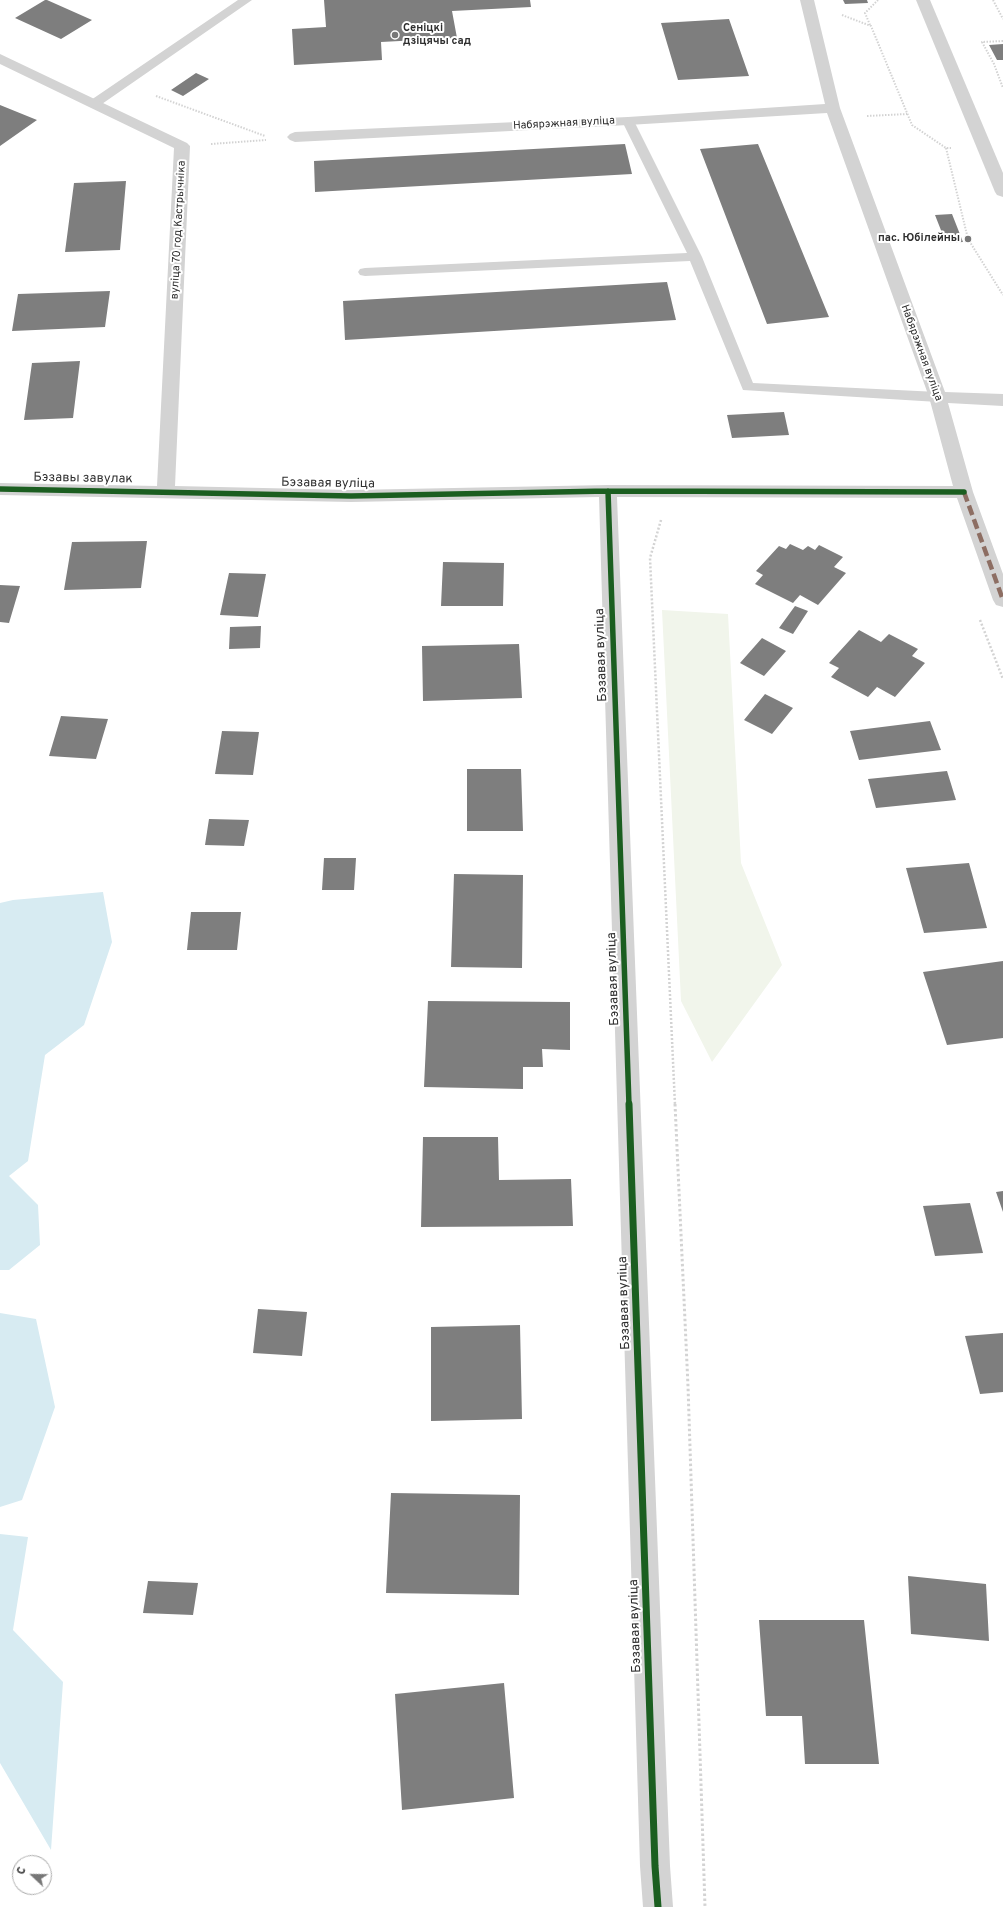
<!DOCTYPE html>
<meta charset="utf-8">
<style>
body{margin:0}
#map{position:relative;width:1003px;height:1907px;overflow:hidden;background:#fff;font-family:Overpass,sans-serif}
canvas{display:block}
.north{position:absolute;left:12px;top:1855px;width:40px;height:40px;box-sizing:border-box;background:#fff;border:1px solid #ababab;border-radius:50%;rotate:292deg;font-size:11px;font-weight:700;line-height:16px;text-align:center;color:#2e2e2e}
.north::after{content:'';display:block;margin:auto;width:14px;height:18px;background:#777;clip-path:polygon(50% 0,100% 100%,50% 72%,0 100%)}
</style>
<div id="map">
<canvas width="1003" height="1907"></canvas>
<div class="north">С</div>
</div>
<script>
const c = document.querySelector('canvas').getContext('2d');
c.lineJoin = 'round';
function fill(path, color) {
  c.fillStyle = color;
  c.fill(path, 'evenodd');
}
function stroke(path, color, width, dash) {
  c.strokeStyle = color;
  c.lineWidth = width;
  c.lineCap = dash ? 'butt' : 'round';
  c.setLineDash(dash || []);
  c.stroke(path);
}
function write(font, color, halo, rows, align = 'center') {
  c.font = font + ' Overpass,sans-serif';
  c.lineWidth = 4;
  c.setLineDash([]);
  c.textBaseline = 'middle';
  c.strokeStyle = halo;
  c.fillStyle = color;
  for (const [text, x, y, turn = 0] of rows) {
    c.save();
    c.translate(x, y);
    c.rotate((+turn || 0) * Math.PI / 180);
    c.textAlign = isNaN(turn) ? turn : align;
    if (halo) c.strokeText(text, 0, 0);
    c.fillText(text, 0, 0);
    c.restore();
  }
}
const green = new Path2D(`
 M662,610L728,614L741,863L782,965L712,1062L681,1001Z`);
const water = new Path2D(`
 M103,892L112,942L84,1025L45,1055L28,1161L9,1176L38,1205L40,1245L9,1270H0V903L13,900Z
 M0,1313L36,1319L55,1407L22,1500L0,1507Z
 M0,1534L28,1537L13,1630L63,1682L51,1850L0,1763Z`);
const building = new Path2D(`
 M45,0H47L92,20L61,39L15,18Z
 M324,0H530L531,7L452,11L457,38L381,42L382,60L294,65L292,29L326,27Z
 M843,0H867L868,3L845,4Z
 M729,19L749,76L678,80L661,23Z
 M1003,44V60H997L989,45Z
 M196,73L209,79L183,96L171,90Z
 M0,105L37,120L0,146Z
 M625,144L632,174L315,192L314,161Z
 M758,144L829,317L767,324L700,149Z
 M126,181L120,250L65,252L74,183Z
 M952,214L963,242L946,243L935,215Z
 M667,282L676,320L345,340L343,301Z
 M110,291L105,327L12,331L18,294Z
 M80,361L73,418L24,420L32,363Z
 M784,412L789,435L732,438L727,415Z
 M147,541L141,588L64,590L72,542Z
 M790,544L803,550L808,546L815,550L819,545L843,557L834,567L846,573L818,605L800,595L793,603L755,584L763,575L756,571L779,546L786,549Z
 M443,562L504,563L503,606H441Z
 M229,573L266,574L258,617L220,615Z
 M0,585L20,586L9,623L0,622Z
 M795,606L808,611L793,634L779,628Z
 M261,626L260,648L229,649L230,627Z
 M859,630L881,642L889,634L918,649L912,656L925,663L895,697L877,687L868,697L831,677L839,668L829,663Z
 M762,638L786,651L764,676L740,663Z
 M519,644L522,698L423,701L422,646Z
 M765,694L793,708L772,734L744,720Z
 M61,716L108,719L96,759L49,756Z
 M930,721L941,750L859,760L850,731Z
 M222,731L259,732L253,775L215,774Z
 M467,769H521L523,831H467Z
 M947,771L956,800L876,808L868,779Z
 M209,819L249,820L244,846L205,845Z
 M324,858H356L354,890H322Z
 M969,863L987,928L924,933L906,868Z
 M454,874L523,875L522,968L451,967Z
 M191,912H241L237,950H187Z
 M1003,961V1038L947,1045L923,972Z
 M428,1001L570,1002V1050L542,1049L543,1067H523V1089L424,1087Z
 M423,1137H498L499,1180L571,1179L573,1226L421,1227Z
 M1003,1191V1212L996,1192Z
 M970,1203L983,1253L935,1256L923,1206Z
 M258,1309L307,1312L302,1356L253,1353Z
 M520,1325L522,1419L431,1421V1327Z
 M1003,1333V1392L980,1394L965,1336Z
 M391,1493L520,1495L519,1595L386,1593Z
 M908,1576L986,1584L989,1641L911,1634Z
 M148,1581L198,1583L193,1615L143,1613Z
 M759,1620H864L879,1764H805L802,1716H766Z
 M504,1683L514,1798L402,1810L395,1694Z`);
const pathFar2 = new Path2D(`
 M993,0L1003,19
 M842,15L871,26L912,125L946,148H951
 M870,25L865,13L878,0
 M1003,41L982,42L994,64L1003,88
 M156,96L265,136
 M867,116L907,114
 M211,144L266,140
 M946,148L968,239L1003,295`);
const pathFar1 = new Path2D(`
 M661,520L650,558L675,1105
 M980,620L1003,679`);
const path = new Path2D(`
 M675,1104L688,1386L705,1907`);
const service = new Path2D(`
 M238,0H252L99,106H91L89,103L91,100Z
 M628,117L634,121L702,257L753,383L938,392L943,394L945,397L943,400L938,402L743,390L690,261L365,276L360,275L358,272L360,269L365,268L687,253L622,121Z`);
const minor = new Path2D(`
 M800,0H814L840,108L945,392L1003,394V406L948,403L973,492L1003,574V607L996,605L993,600L957,498L617,497L670,1866L673,1907H643L640,1866L599,497L351,502L0,495V483L157,486L174,148L0,64V54L187,143L190,146L175,486L351,490L608,485L953,486L929,397L827,113L628,125L295,142L290,140L287,137L290,134L295,132L628,117L825,104Z`);
const tertiary = new Path2D(`
 M916,0H930L1003,173V197L997,195L995,192Z`);
const quiet = new Path2D(`
 M964,492L1003,600`);
const cyclewayFar1 = new Path2D(`
 M0,489L351,496L608,491L964,492
 M608,491L629,1105`);
const cycleway = new Path2D(`
 M629,1104L655,1866L658,1907`);
const markers = [
 [395,35,4,"#777"],
 [968,239,4,"#777"]
];
const farPoinames = [
 ["Сеніцкі",403,29],
 ["дзіцячы сад",403,42],
 ["пас. Юбілейны",960,239,"right"]
];
const farStreetnames = [
 ["Набярэжная вуліца",564,124,-3],
 ["вуліца 70 год Кастрычніка",179,230,-87],
 ["Набярэжная вуліца",921,353,70]
];
const streetNames = [
 ["Бэзавы завулак",83,479,1],
 ["Бэзавая вуліца",328,484,1],
 ["Бэзавая вуліца",602,655,-92],
 ["Бэзавая вуліца",614,979,-92],
 ["Бэзавая вуліца",625,1303,-92],
 ["Бэзавая вуліца",636,1626,-92]
];
fill(green, '#f1f5eb');
fill(water, '#d7ebf2');
fill(building, '#7e7e7e');
stroke(pathFar2, '#d3d3d3', 2, [1.5, 1.5]);
stroke(pathFar1, '#d3d3d3', 2.5, [2, 2]);
stroke(path, '#d3d3d3', 3, [2.5, 2.5]);
fill(service, '#d3d3d3');
fill(minor, '#d3d3d3');
fill(tertiary, '#d3d3d3');
stroke(quiet, '#8d6e63', 4.5, [10, 4.5]);
stroke(cyclewayFar1, '#1b5e20', 5.5);
stroke(cycleway, '#1b5e20', 7);
for (const [x, y, r, color] of markers) {
  const dot = new Path2D();
  dot.arc(x, y, r, 0, 2 * Math.PI);
  c.fillStyle = color;
  c.fill(dot);
  stroke(dot, '#fff', 1.5);
}
write('bold 11px', '#2e2e2e', '#fff', farPoinames, 'left');
write('11px', '#2e2e2e', '#fff', farStreetnames);
write('13px', '#2e2e2e', '#fff', streetNames);
</script>
